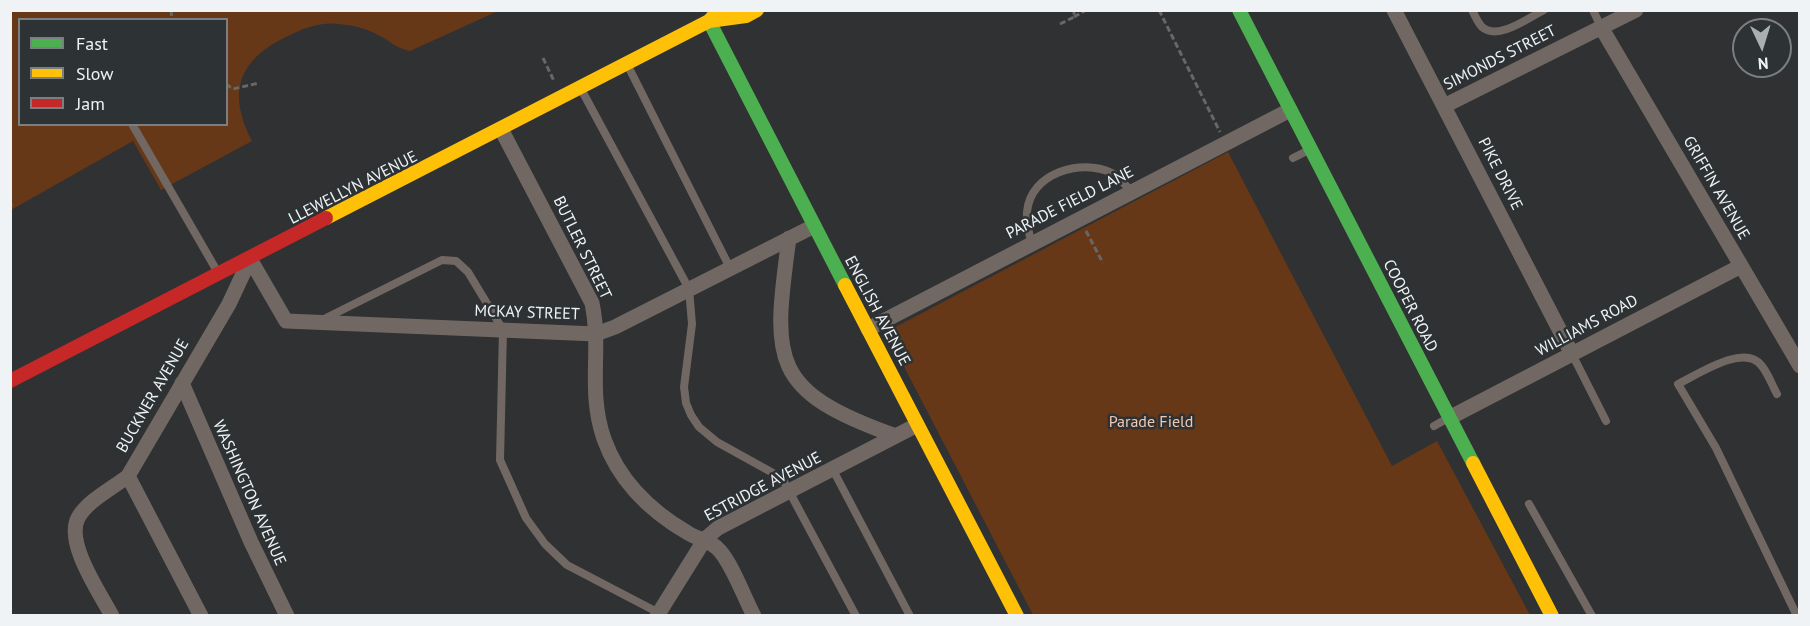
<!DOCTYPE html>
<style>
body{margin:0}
#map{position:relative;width:1810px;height:626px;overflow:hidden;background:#2f3133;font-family:"PT Sans",sans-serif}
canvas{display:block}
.frame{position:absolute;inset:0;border:12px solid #f0f3f5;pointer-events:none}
.legend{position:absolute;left:18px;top:18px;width:210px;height:108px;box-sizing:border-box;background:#2d3235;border:2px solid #7b7f82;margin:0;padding:8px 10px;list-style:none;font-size:18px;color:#f0f3f5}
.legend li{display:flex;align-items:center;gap:12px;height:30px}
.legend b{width:30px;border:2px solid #7b7f82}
.north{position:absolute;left:1732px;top:18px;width:60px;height:60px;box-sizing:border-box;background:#2d3235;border:2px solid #7b7f82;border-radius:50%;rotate:176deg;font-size:16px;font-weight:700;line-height:24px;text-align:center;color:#f0f3f5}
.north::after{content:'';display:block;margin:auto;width:21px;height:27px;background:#acafb1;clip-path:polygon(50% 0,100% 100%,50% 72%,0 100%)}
</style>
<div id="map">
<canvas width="1810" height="626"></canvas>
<div class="frame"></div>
<ul class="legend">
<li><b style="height:8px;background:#4caf50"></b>Fast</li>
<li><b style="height:8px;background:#ffc107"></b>Slow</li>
<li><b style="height:8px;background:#c62828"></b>Jam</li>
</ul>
<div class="north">N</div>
</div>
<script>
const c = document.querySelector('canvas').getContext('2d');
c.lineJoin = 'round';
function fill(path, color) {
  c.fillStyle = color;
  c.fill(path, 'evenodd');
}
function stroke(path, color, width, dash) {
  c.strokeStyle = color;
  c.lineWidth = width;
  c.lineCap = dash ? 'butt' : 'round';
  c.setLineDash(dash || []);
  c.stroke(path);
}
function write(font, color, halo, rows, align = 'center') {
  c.font = font + ' "PT Sans",sans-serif';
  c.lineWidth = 5;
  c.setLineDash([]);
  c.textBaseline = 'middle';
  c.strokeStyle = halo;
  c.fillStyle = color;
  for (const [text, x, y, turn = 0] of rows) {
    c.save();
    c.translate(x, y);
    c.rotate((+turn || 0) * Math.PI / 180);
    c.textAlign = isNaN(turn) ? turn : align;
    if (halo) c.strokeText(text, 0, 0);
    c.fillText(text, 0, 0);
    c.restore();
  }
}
const green = new Path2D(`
 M11,11H498L410,51C397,49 389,40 378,35C366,28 352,25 338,24C321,22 305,28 290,35C240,58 226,90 252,141L161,190L133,141L11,210ZM20,20H226V124H20Z
 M1228,152L1392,466L1437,441L1530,615H1033L886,332Z`);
const path = new Path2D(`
 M171,10L172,20
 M1159,10L1220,132
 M1074,17L1086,10
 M1060,24L1074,17V10
 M543,58L554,81
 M226,84L233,89L259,83
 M10,204L12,206
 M1086,231L1103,263`);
const lane = new Path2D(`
 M1472,10C1475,16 1478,23 1482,27C1498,41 1528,18 1544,10
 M1593,10L1601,27
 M628,66L730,268
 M581,89L689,289L692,324L684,387L686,403L691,415L699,427L717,442L782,478L856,616
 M132,124L217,271
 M1293,158L1309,150
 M1032,244C1029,234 1026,222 1027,212C1030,173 1081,158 1112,173C1119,177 1126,186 1132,192
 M324,319L442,260L456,261L468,272L503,330L500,460L526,518L545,544L567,565L659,613
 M1572,354L1606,421
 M1777,394C1772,385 1768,373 1761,365C1744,343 1697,375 1678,384L1716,448L1797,616
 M1434,426L1448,418
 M833,470L910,616
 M1529,504L1592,616`);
const street = new Path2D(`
 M1394,10L1572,354
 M1601,27L1800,366
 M1444,106L1636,10
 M501,129L592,303C602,350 587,390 604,439C619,481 650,511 688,533C699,540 711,540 720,551C733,566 744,597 754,616
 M789,238C772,362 770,391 896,436
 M250,259L286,321L596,334L615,327L814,226
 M868,329L1290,110
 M182,383L251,542L287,616
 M1449,418L1741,266
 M112,616C100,593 65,543 78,518C87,501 113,488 128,476
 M201,616L128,476L229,304L250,259
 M657,616L705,539L718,528L917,425`);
const fast = new Path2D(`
 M1239,10L1473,463
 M709,21L845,285`);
const slow = new Path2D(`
 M709,21L746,16L757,10
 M326,218L709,21L719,10
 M845,285L1017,616
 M1473,463L1552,616`);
const jam = new Path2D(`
 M10,381L326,218`);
const streetNames = [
 ["SIMONDS STREET",1500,58,-27],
 ["PIKE DRIVE",1500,174,63],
 ["LLEWELLYN AVENUE",353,188,-27],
 ["GRIFFIN AVENUE",1716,188,60],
 ["PARADE FIELD LANE",1070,203,-27],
 ["BUTLER STREET",582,248,64],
 ["COOPER ROAD",1410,306,63],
 ["ENGLISH AVENUE",877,311,62],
 ["MCKAY STREET",527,313,2],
 ["WILLIAMS ROAD",1587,326,-28],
 ["BUCKNER AVENUE",153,396,-60],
 ["ESTRIDGE AVENUE",763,487,-28],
 ["WASHINGTON AVENUE",249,493,66]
];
const parkNames = [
 ["Parade Field",1151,422]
];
fill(green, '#663817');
stroke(path, '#6a6663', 3, [6, 3]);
stroke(lane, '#726863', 8);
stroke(street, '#726863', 15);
stroke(fast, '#4caf50', 14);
stroke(slow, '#ffc107', 14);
stroke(jam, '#c62828', 14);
write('16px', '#f0f3f5', '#2d3235', streetNames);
write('16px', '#f3c8af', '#2d3235', parkNames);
</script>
